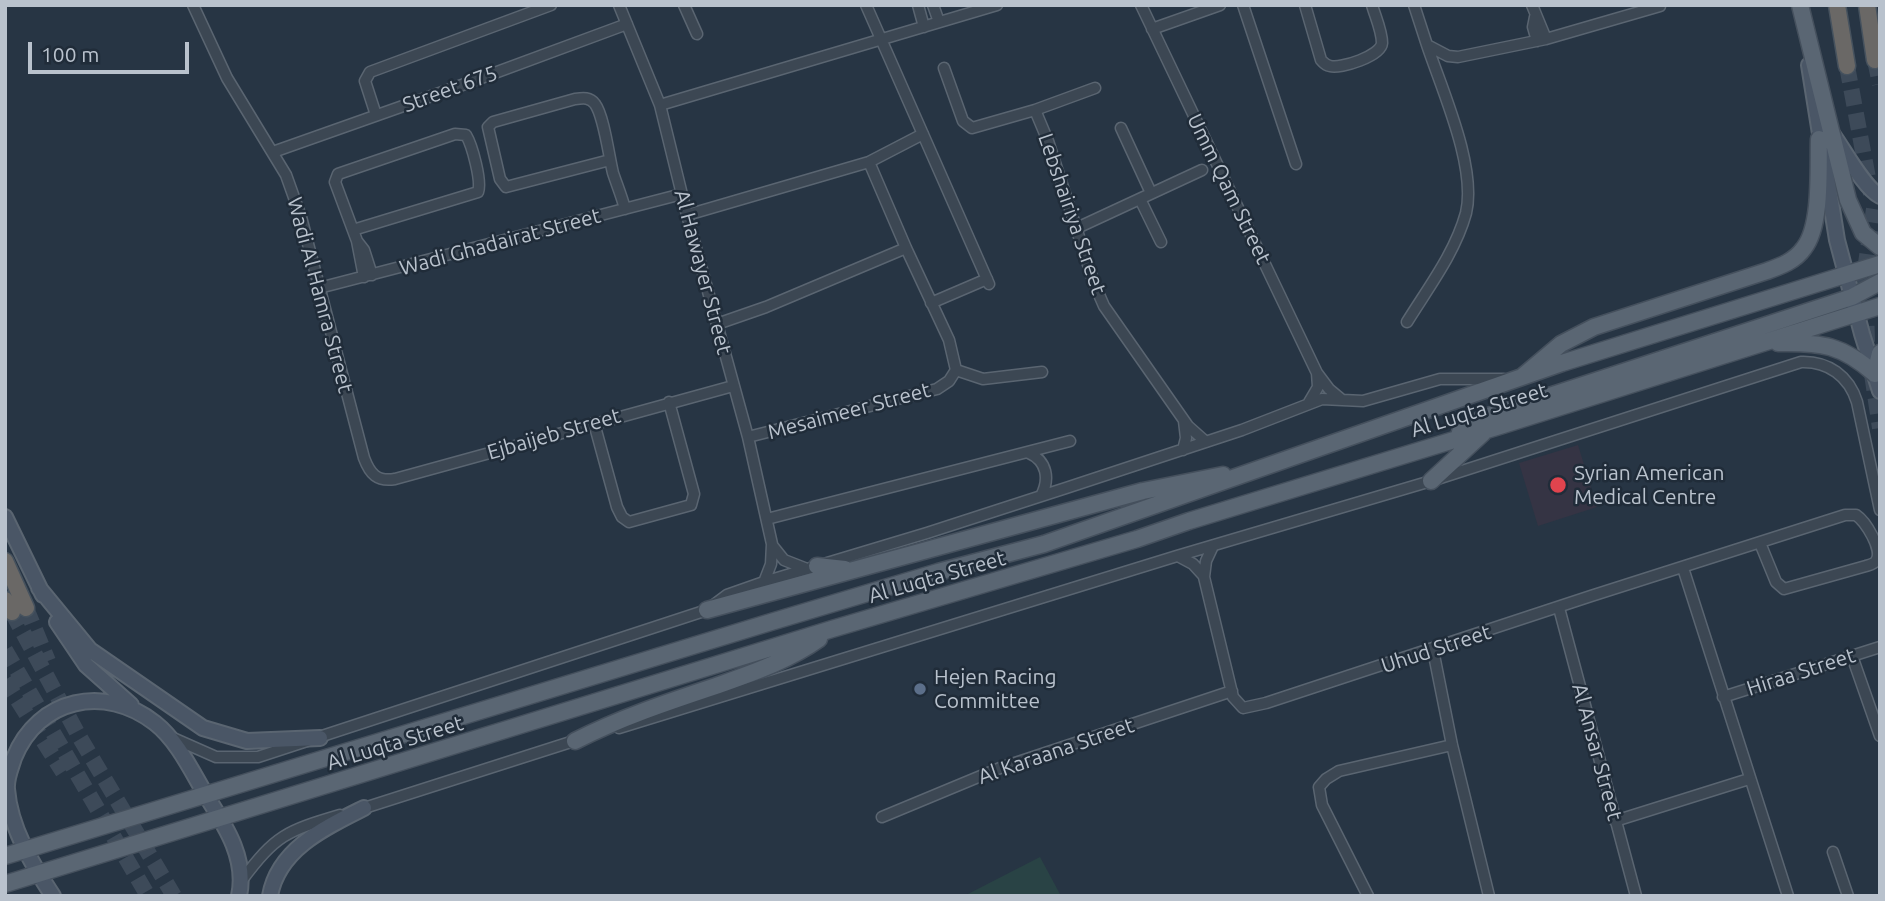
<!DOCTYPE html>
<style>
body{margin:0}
#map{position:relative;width:1885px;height:901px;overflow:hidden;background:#273544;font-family:Ubuntu,sans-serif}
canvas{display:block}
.frame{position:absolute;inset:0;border:7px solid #b9c2cd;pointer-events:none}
.scale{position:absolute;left:28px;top:42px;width:161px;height:32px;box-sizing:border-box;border:4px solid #b9c2cd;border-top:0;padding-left:9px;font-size:21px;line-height:24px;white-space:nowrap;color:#b9c2cd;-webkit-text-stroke:5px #202c39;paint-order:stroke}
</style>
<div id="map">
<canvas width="1885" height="901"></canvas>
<div class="frame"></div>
<div class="scale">100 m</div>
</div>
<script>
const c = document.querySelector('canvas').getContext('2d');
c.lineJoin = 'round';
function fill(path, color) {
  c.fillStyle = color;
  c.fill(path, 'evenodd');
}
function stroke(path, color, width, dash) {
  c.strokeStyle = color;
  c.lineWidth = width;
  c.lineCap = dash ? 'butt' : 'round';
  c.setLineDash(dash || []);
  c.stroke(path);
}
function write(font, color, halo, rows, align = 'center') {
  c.font = font + ' Ubuntu,sans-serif';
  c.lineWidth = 5;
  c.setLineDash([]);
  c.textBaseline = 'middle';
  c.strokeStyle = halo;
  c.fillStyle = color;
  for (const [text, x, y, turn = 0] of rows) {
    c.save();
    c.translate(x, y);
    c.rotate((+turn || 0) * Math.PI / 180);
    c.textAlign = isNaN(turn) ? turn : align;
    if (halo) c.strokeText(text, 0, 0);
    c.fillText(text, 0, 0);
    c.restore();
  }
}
const medical = new Path2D(`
 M1578,445L1597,507L1538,526L1519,463Z`);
const green = new Path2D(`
 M1040,857L1061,896H964Z`);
const trunkTunnel = new Path2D(`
 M1875,60L1880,84
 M1847,66L1871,194
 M1867,342L1865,270L1874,209
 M1872,374L1880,428
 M26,608L48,661
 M12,612L80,738L174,896
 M5,650L148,896
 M5,680L63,772`);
const minor = new Path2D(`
 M193,5L227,78L286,175L301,217L364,458C370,474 377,482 395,479L733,386
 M619,5L660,105L687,215L748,437L772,544L771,564L764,582
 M684,5L697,34
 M866,5L989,284
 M918,5L924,27
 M933,5L939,22
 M1141,5L1317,373L1329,389L1341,399
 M1243,5L1296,164
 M1305,5L1321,60C1324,63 1325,65 1330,66C1341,69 1381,56 1382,43C1382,31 1375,16 1372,5
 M1414,5L1427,45L1448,56L1458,57L1546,39L1660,6
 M1532,5L1546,39
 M1535,17L1533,27L1537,41
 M1152,29L1220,5
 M944,68L963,121L972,128L1035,110L1095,88
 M660,105L997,5
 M1035,110L1048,141L1094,283L1104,306L1188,426L1206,442
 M376,115L365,81L370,72L551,5
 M1121,128L1151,193
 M273,152L454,88L627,24
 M610,160L506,187L500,179L488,127L493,122L575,99C583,98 590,97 595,104C604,116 609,157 613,173C617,185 622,197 625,209
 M1140,199L1161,242
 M687,215L869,162L923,134
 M1077,228L1202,170
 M353,230L478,192C482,181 472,145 466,135L455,134L338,174L335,182L357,241L364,277
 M357,241L364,250L372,275
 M319,288L682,194
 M931,303L987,279
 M1407,322C1428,288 1455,253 1466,213C1477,167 1442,90 1427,45
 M717,324L766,307L906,248
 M956,370L983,379L1042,372
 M1308,404L1318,387L1317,373
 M594,423L617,507L622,517L629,522L691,505L694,494L669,402
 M748,437L937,389L949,381L956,370L949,340L906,248L869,162
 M1183,450L1186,438L1184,421
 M1029,453C1047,461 1050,479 1041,496
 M767,519L1070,441
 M772,545L784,560L807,569
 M1213,546L1206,561L1204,577L1233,697L1243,708L1266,703L1591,596L1845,515H1856C1865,521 1884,550 1876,561C1874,564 1869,565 1866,566L1784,589L1776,582L1760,543
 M1178,556L1193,564L1204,576
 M1683,568L1788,896
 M1559,608L1636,896
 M1433,650L1452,745L1489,896
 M1852,656L1880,736
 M1723,697L1880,647
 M619,728L1177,556L1431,481L1801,362C1828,361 1849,376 1857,402L1880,510
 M173,738L216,757H258L707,610L727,595L764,582L927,533L1066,488L1242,430L1322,399L1363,401L1440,379H1504
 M358,810L577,740
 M882,817L1000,768L1232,691
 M1615,821L1749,779
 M1833,852L1848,896
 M242,880C276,835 286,831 340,815
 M1368,896L1322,805L1319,787L1326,779L1339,771L1452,745`);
const secondary = new Path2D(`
 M1809,65L1837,240L1862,334L1880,391
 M1833,135C1844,150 1864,188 1880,196
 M5,517L43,595
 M39,588L90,650L203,728L247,741L320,738
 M57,622L86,665L131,705
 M53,896C32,864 10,828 7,789C6,778 11,768 14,758C38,698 105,684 155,723C178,741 192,772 207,797C226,827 247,859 239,896
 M270,896C278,849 326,827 364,808`);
const primary = new Path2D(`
 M1800,5L1848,200L1863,233L1880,247
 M1778,343C1822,342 1842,345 1875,374
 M1875,374L1880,353
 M1523,376L1561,344L1594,327L1767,271C1781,266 1795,261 1804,248C1822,225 1818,168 1819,139
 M1460,432L1485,417L1852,297L1880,282
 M1431,481L1483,433
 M817,566L845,569
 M707,610L1143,491L1223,475
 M575,741C620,718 668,702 716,686C752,673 788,661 819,639
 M5,856L771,622L938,572L1044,544L1562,363L1880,264
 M5,884L832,629L1137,539L1189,521L1503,425L1880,306`);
const trunk = new Path2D(`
 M1837,5L1847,66
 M1867,5L1875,60
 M5,561L26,608
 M5,600L12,612`);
const markers = [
 [1558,485,9,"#e0444e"],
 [920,689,7,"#5c6f8a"]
];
const streetNames = [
 ["Street 675",450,89,-20],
 ["Umm Qam Street",1229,189,64],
 ["Lebshairiya Street",1072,214,71],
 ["Wadi Ghadairat Street",500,242,-15],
 ["Al Hawayer Street",703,272,75],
 ["Wadi Al Hamra Street",320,295,75],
 ["Al Luqta Street",1479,410,-17],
 ["Mesaimeer Street",849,411,-15],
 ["Ejbaijeb Street",554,434,-16],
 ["Al Luqta Street",937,577,-16],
 ["Uhud Street",1436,649,-18],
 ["Hiraa Street",1801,672,-18],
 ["Al Luqta Street",395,743,-17],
 ["Al Karaana Street",1056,751,-19],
 ["Al Ansar Street",1597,752,75]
];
const poiNames = [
 ["Syrian American",1574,473],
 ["Medical Centre",1574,497],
 ["Hejen Racing",934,677],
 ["Committee",934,701]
];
fill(medical, '#353444');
fill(green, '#294345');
stroke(trunkTunnel, '#3d4a59', 16, [16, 8]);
stroke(minor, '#5a6571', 13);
stroke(secondary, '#5a6571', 18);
stroke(primary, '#45505d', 19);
stroke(trunk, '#46525e', 19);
stroke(minor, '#3c4753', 10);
stroke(secondary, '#4a5666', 14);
stroke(primary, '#5a6673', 16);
stroke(trunk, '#6a6866', 16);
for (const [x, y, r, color] of markers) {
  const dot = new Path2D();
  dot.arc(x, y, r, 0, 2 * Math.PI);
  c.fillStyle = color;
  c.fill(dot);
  stroke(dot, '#202c39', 2.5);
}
write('21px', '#b9c2cd', '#202c39', streetNames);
write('21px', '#b9c2cd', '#202c39', poiNames, 'left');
</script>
